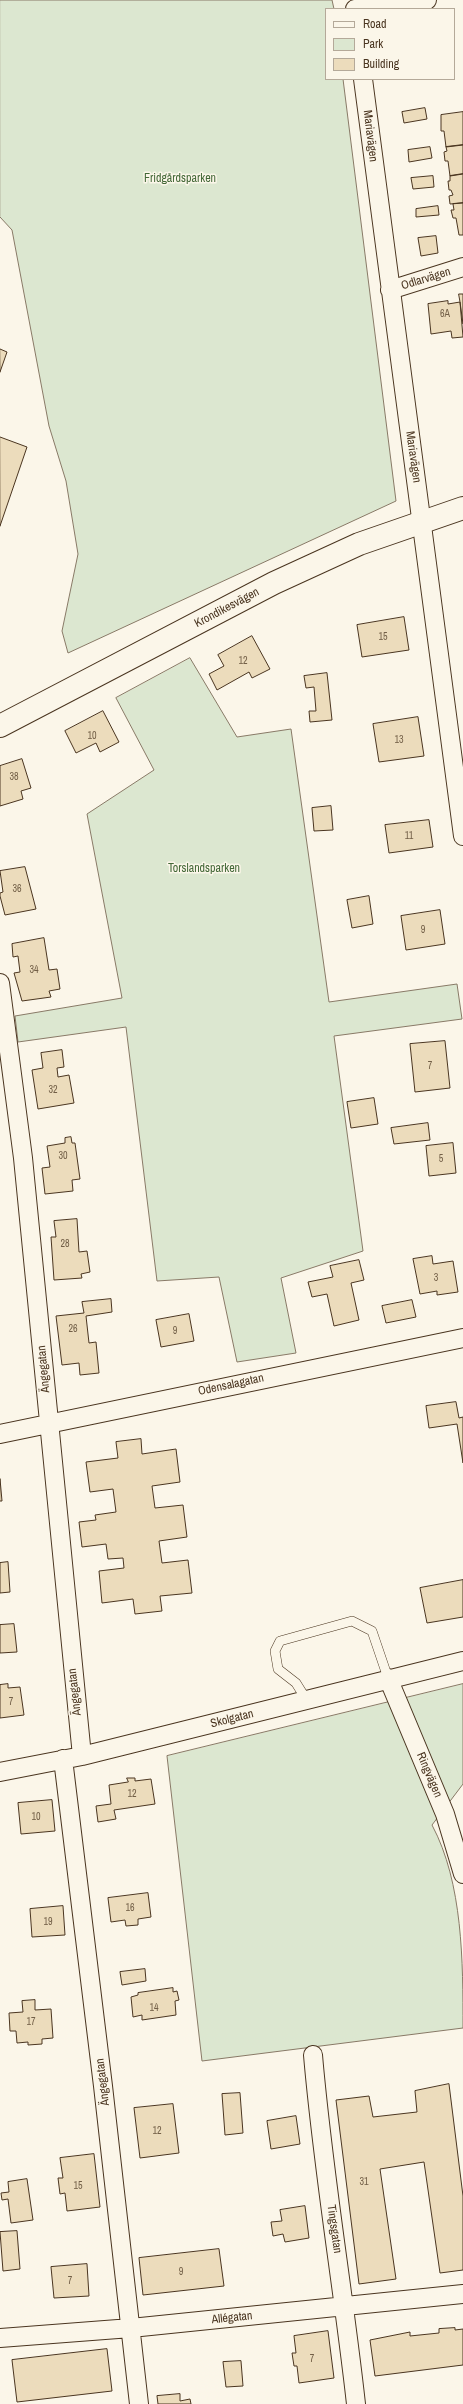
<!DOCTYPE html>
<meta charset="utf-8">
<style>
body{margin:0}
#map{position:relative;width:463px;height:2404px;overflow:hidden;background:#fbf6e9;font-family:"Archivo Narrow",sans-serif}
canvas{display:block}
.legend{position:absolute;left:325px;top:8px;width:130px;height:72px;box-sizing:border-box;background:#fbf6e9;border:1px solid #b4a999;margin:0;padding:5px 7px;list-style:none;font-size:12px;color:#4a3520}
.legend li{display:flex;align-items:center;gap:8px;height:20px}
.legend b{width:20px;border:1px solid #b4a999}
</style>
<div id="map">
<canvas width="463" height="2404"></canvas>
<ul class="legend">
<li><b style="height:5px;background:#fbf6e9"></b>Road</li>
<li><b style="height:11px;background:#dce7d0"></b>Park</li>
<li><b style="height:11px;background:#ecdcbc"></b>Building</li>
</ul>
</div>
<script>
const c = document.querySelector('canvas').getContext('2d');
c.lineJoin = 'round';
function fill(path, color) {
  c.fillStyle = color;
  c.fill(path, 'evenodd');
}
function stroke(path, color, width, dash) {
  c.strokeStyle = color;
  c.lineWidth = width;
  c.lineCap = dash ? 'butt' : 'round';
  c.setLineDash(dash || []);
  c.stroke(path);
}
function write(font, color, halo, rows, align = 'center') {
  c.font = font + ' "Archivo Narrow",sans-serif';
  c.lineWidth = 3;
  c.setLineDash([]);
  c.textBaseline = 'middle';
  c.strokeStyle = halo;
  c.fillStyle = color;
  for (const [text, x, y, turn = 0] of rows) {
    c.save();
    c.translate(x, y);
    c.rotate((+turn || 0) * Math.PI / 180);
    c.textAlign = isNaN(turn) ? turn : align;
    if (halo) c.strokeText(text, 0, 0);
    c.fillText(text, 0, 0);
    c.restore();
  }
}
const green = new Path2D(`
 M0,0H332L334,9H326V79H343L396,501L68,653L62,631L78,554L66,481L49,426L12,230L0,217Z
 M190,658L237,737L291,729L329,1002L457,984L462,1019L334,1036L363,1251L281,1278L296,1353L237,1362L219,1277L157,1281L126,1027L18,1042L15,1016L122,998L87,814L154,770L116,698Z
 M463,1684V1784L432,1825C463,1883 463,1962 463,2028L202,2061L167,1756Z`);
const building = new Path2D(`
 M425,108L427,119L404,123L402,112Z
 M463,112V145L446,147L444,131H441V115Z
 M463,145V174L450,176L448,161H445L444,152L447,151L446,147Z
 M430,147L432,158L409,162L408,150Z
 M463,174V203L450,204L449,196L453,195L451,190H449L448,181H450V176Z
 M433,176L434,187L413,189L411,178Z
 M463,203V235H459L456,218H453L451,210H454L453,204Z
 M438,206L439,215L416,217V209Z
 M436,236L438,253L421,256L418,238Z
 M459,294H463V324L460,302Z
 M448,301V304L460,302L463,337L452,338L451,331L431,334L428,304Z
 M0,349L7,352L0,372Z
 M0,437L27,447L0,526Z
 M404,617L409,650L362,657L357,625Z
 M252,636L270,669L252,678L249,672L217,690L209,674L224,666L218,655Z
 M327,673L332,720L310,722L309,711H316L314,687L306,688L304,676Z
 M103,711L119,742L100,752L96,743L76,753L65,731Z
 M418,717L424,756L379,762L373,724Z
 M22,759L31,788L21,791L23,799L0,806V766Z
 M331,806L333,830L314,831L312,808Z
 M429,820L433,847L389,853L385,825Z
 M25,867L36,909L5,915L0,896V893L3,892L0,871Z
 M369,896L373,924L352,928L347,900Z
 M440,910L445,944L406,950L401,916Z
 M44,938L49,970L57,969L60,989L49,991L51,997L22,1001L14,973L20,972L18,956L13,957L12,944Z
 M445,1041L450,1088L415,1092L410,1044Z
 M62,1050L64,1067L57,1068L58,1077L69,1075L74,1103L38,1109L32,1070L43,1068L41,1053Z
 M374,1098L378,1124L351,1128L347,1102Z
 M428,1123L430,1140L394,1144L391,1128Z
 M71,1137L72,1143H75L80,1179L72,1180L73,1191L45,1194L42,1168L50,1167L47,1146L65,1143V1138Z
 M453,1143L456,1173L429,1176L426,1146Z
 M77,1219L79,1252L87,1251L90,1272L81,1274L82,1278L54,1280L51,1237H56L54,1221Z
 M432,1256L433,1264L453,1261L458,1292L437,1295V1291L420,1294L413,1259Z
 M359,1260L364,1280L351,1283L359,1320L334,1326L327,1294L312,1297L308,1282L333,1277L330,1266Z
 M111,1299L112,1312L86,1316L89,1343L96,1342L99,1373L80,1375L79,1363L62,1365L56,1316L84,1313L82,1302Z
 M412,1300L416,1317L386,1323L382,1306Z
 M189,1314L194,1341L161,1347L156,1320Z
 M456,1402L459,1418L463,1417V1463L457,1424L429,1428L426,1406Z
 M141,1439L142,1454L176,1449L180,1482L152,1486L155,1508L183,1505L187,1537L159,1541L162,1563L188,1560L192,1593L160,1596L162,1611L135,1614L133,1599L102,1603L99,1571L124,1568L123,1558L108,1559L106,1544L82,1547L79,1522L96,1520L95,1515L116,1512L113,1489L90,1492L86,1462L118,1458L116,1442Z
 M0,1479L2,1501H0Z
 M8,1562L10,1592L0,1593V1563Z
 M463,1580V1617L427,1623L420,1588Z
 M14,1624L17,1652L0,1653V1625Z
 M8,1684V1688L20,1687L24,1715L0,1718V1685Z
 M127,1778H135V1781L151,1779L155,1804L114,1810L116,1819L98,1822L96,1806L111,1804L109,1785L128,1782Z
 M52,1800L55,1831L21,1834L18,1803Z
 M148,1893L151,1917L138,1919V1925L126,1926L125,1920L111,1922L108,1898Z
 M63,1906L65,1935L32,1937L30,1909Z
 M145,1969L146,1981L122,1985L120,1972Z
 M173,1988V1992L177,1991L179,2000L175,2001L176,2015L142,2020V2015L133,2017L131,1997L138,1995V1993Z
 M35,2000V2010L51,2009L53,2038L42,2039V2044L28,2045V2042L17,2043L16,2031H10L9,2013L23,2012L22,2001Z
 M449,2084L463,2196V2270L440,2273L424,2162L380,2169L396,2279L359,2284L336,2100L369,2096L373,2117L417,2112L415,2091Z
 M240,2093L243,2133L225,2135L222,2094Z
 M173,2104L179,2153L140,2158L134,2108Z
 M296,2116L300,2144L271,2149L267,2121Z
 M94,2154L100,2207L67,2211L65,2193L60,2194L58,2178H63L60,2158Z
 M27,2179L33,2220L11,2223L8,2199L2,2200L1,2193L9,2192L8,2182Z
 M305,2206L309,2238L285,2242L283,2234L273,2236L271,2222L282,2221L280,2210Z
 M17,2231L20,2269L3,2271L0,2232Z
 M219,2249L224,2286L143,2295L139,2258Z
 M87,2264L89,2296L54,2298L51,2267Z
 M455,2328V2330L463,2329V2365L375,2376L370,2340L410,2332V2336L439,2333V2329Z
 M328,2331L334,2378L299,2383L297,2366H294L292,2353H296L294,2336Z
 M107,2349L112,2391L17,2402L12,2360Z
 M241,2361L243,2386L226,2387L223,2362Z
 M180,2394V2401L190,2399L191,2404H158L157,2396Z`);
const lane = new Path2D(`
 M306,1699L296,1683L278,1669L275,1651L280,1641L352,1621L372,1631L388,1678`);
const street = new Path2D(`
 M355,9L427,0
 M363,79L463,836
 M390,290L463,267
 M0,983L23,1158L82,1756
 M0,1434L463,1338
 M388,1678L445,1814L463,1874
 M63,1759L103,2086L139,2404
 M0,1772L82,1756L463,1661
 M313,2055C323,2172 343,2287 356,2404
 M0,2338L131,2328L463,2294`);
const secondary = new Path2D(`
 M0,726L274,583L359,544L463,508`);
const numberNames = [
 ["6A",445,314],
 ["15",383,637],
 ["12",243,661],
 ["10",92,736],
 ["13",399,740],
 ["38",14,777],
 ["11",409,836],
 ["36",17,889],
 ["9",423,930],
 ["34",34,970],
 ["7",430,1066],
 ["32",53,1090],
 ["30",63,1156],
 ["5",441,1159],
 ["28",65,1244],
 ["3",436,1278],
 ["26",73,1329],
 ["9",175,1331],
 ["7",11,1702],
 ["12",132,1794],
 ["10",36,1817],
 ["16",130,1908],
 ["19",48,1922],
 ["14",154,2008],
 ["17",31,2022],
 ["12",157,2131],
 ["31",364,2182],
 ["15",78,2186],
 ["9",181,2272],
 ["7",70,2281],
 ["7",312,2359]
];
const streetNames = [
 ["Mariavägen",370,136,83],
 ["Odlarvägen",426,279,-17],
 ["Mariavägen",413,457,82],
 ["Krondikesvägen",227,608,-28],
 ["Ängegatan",44,1369,-95],
 ["Odensalagatan",231,1385,-12],
 ["Ängegatan",75,1692,-96],
 ["Skolgatan",232,1719,-14],
 ["Ringvägen",429,1775,67],
 ["Ängegatan",103,2082,-97],
 ["Tingsgatan",334,2229,82],
 ["Allégatan",232,2318,-6]
];
const parkNames = [
 ["Fridgårdsparken",180,179],
 ["Torslandsparken",204,869]
];
fill(green, '#dce7d0');
stroke(green, '#887966', 1);
fill(building, '#ecdcbc');
stroke(building, '#4a3520', 1);
stroke(lane, '#4a3520', 10);
stroke(street, '#4a3520', 20);
stroke(secondary, '#4a3520', 24);
stroke(lane, '#fbf6e9', 9);
stroke(street, '#fbf6e9', 18);
stroke(secondary, '#fbf6e9', 22);
write('10px', '#725f47', null, numberNames);
write('12px', '#4a3520', '#fbf6e9', streetNames);
write('12px', '#436837', '#fbf6e9', parkNames);
</script>
